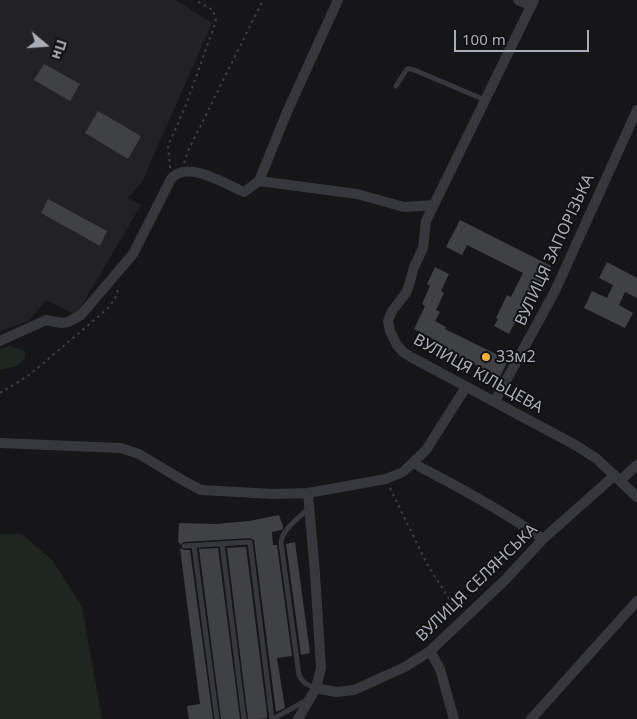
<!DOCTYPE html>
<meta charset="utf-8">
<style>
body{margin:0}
#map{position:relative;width:637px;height:719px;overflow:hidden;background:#161618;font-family:"Noto Sans",sans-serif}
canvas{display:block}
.north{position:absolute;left:20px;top:20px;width:50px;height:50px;-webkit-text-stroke:4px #111113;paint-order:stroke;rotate:108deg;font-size:14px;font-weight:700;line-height:20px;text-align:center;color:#a8adb8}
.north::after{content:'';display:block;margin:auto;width:18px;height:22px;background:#a8adb8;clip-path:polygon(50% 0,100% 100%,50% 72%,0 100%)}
.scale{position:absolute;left:454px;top:30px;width:135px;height:22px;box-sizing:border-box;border:2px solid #a8adb8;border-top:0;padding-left:6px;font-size:15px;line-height:18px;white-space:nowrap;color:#a8adb8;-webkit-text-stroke:4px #111113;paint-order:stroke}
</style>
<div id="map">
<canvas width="637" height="719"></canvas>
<div class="north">Пн</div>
<div class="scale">100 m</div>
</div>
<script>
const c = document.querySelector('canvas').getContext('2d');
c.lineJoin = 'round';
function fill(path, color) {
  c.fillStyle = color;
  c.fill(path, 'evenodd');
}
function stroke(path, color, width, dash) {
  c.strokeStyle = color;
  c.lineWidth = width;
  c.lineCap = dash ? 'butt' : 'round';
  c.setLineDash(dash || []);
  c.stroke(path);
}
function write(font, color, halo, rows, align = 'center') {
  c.font = font + ' "Noto Sans",sans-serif';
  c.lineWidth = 4;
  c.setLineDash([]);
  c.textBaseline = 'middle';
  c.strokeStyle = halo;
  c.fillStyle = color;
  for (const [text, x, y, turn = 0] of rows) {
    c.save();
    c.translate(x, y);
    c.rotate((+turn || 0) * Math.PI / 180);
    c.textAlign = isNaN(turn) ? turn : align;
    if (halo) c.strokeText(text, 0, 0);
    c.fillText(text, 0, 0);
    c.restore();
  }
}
const built = new Path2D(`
 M0,0H176L212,23L142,182L128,198L141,205L76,315L46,300L29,321L0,331Z`);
const green = new Path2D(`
 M9,346L25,351V358L17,366L0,370V349Z
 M0,534H22L53,561L82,607L102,719H0Z`);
const building = new Path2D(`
 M44,64L80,84L70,101L34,80Z
 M98,111L141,136L128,159L85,133Z
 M48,199L107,231L100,246L41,213Z
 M460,220L551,266L538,292L534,290L526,307L523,306L509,334L494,326L498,319L496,318L507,295L511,297L523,273L467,245L462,255L446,247Z
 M607,262L637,278V298L625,292L619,305L633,313L625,328L584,308L592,291L607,298L613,285L599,278Z
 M435,267L449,274L441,291L444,293L436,310L440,312L435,321L446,327L445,329L508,360L500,377L437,346L439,342L414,329L425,306L422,304L430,286L427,284Z
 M279,515L283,527L282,530L272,532L273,545H277L292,656L277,658L285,708L276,712L254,540L250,538L184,542L180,545L179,542H178L179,523L216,524L249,521Z
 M295,542L310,653L301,655L286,544Z
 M246,547L267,714V718L260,719H248L227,548Z
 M180,548L184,550H190L213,719H189L187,706L200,704Z
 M218,548L240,719H221L199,549Z`);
const path = new Path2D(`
 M184,163L189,149L263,0
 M170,168L168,146L186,105L216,21L213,10L195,0
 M0,393L28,376L106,310L115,299L119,286
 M390,488L427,564L458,613`);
const service = new Path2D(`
 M396,86L407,69H412L485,100
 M309,508C299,518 282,529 281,543L299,675C303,684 308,685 316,688
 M222,544L244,719
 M184,546L250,542L272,719
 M194,546L217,719
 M273,719L307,700`);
const minor = new Path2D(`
 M518,0L531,6
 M534,0L426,221L423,248L414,267L409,285L406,293L392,311L388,321L390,331L397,345L403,352L411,357L577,446L597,459L637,497
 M259,181L287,112L338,0
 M0,341L46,320L61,323L68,322L81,315L133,254L171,179C186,159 226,184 244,192L259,181L357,194L404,207L434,205
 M495,401L555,291L637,110
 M0,443L121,448L139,454L184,481L201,490L273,494L308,493L386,479L403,472L426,450L466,387
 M414,462L420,467C463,489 504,512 543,539
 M621,480L637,465
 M430,651L440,669L454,719
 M316,688L336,692L354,690L405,667L430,651L505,580L543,539L615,475
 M298,719L316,688L321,668L315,574L308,493
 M531,719L637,601`);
const markers = [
 [486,357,5,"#f2b134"]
];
const streetNames = [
 ["ВУЛИЦЯ ЗАПОРІЗЬКА",555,250,-65],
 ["ВУЛИЦЯ КІЛЬЦЕВА",478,374,29],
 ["ВУЛИЦЯ СЕЛЯНСЬКА",477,583,-44]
];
const poiNames = [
 ["33м2",496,357]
];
fill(built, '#222225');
fill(green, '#1e261f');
fill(building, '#404145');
stroke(path, '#3d3f44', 2, [2.5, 4]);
stroke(service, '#37383d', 5);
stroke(minor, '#37383d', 10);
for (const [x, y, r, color] of markers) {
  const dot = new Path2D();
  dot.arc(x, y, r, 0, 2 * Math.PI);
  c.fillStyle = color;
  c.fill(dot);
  stroke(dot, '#111113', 2);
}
write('16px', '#a8adb8', '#111113', streetNames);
write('16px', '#a8adb8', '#111113', poiNames, 'left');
</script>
